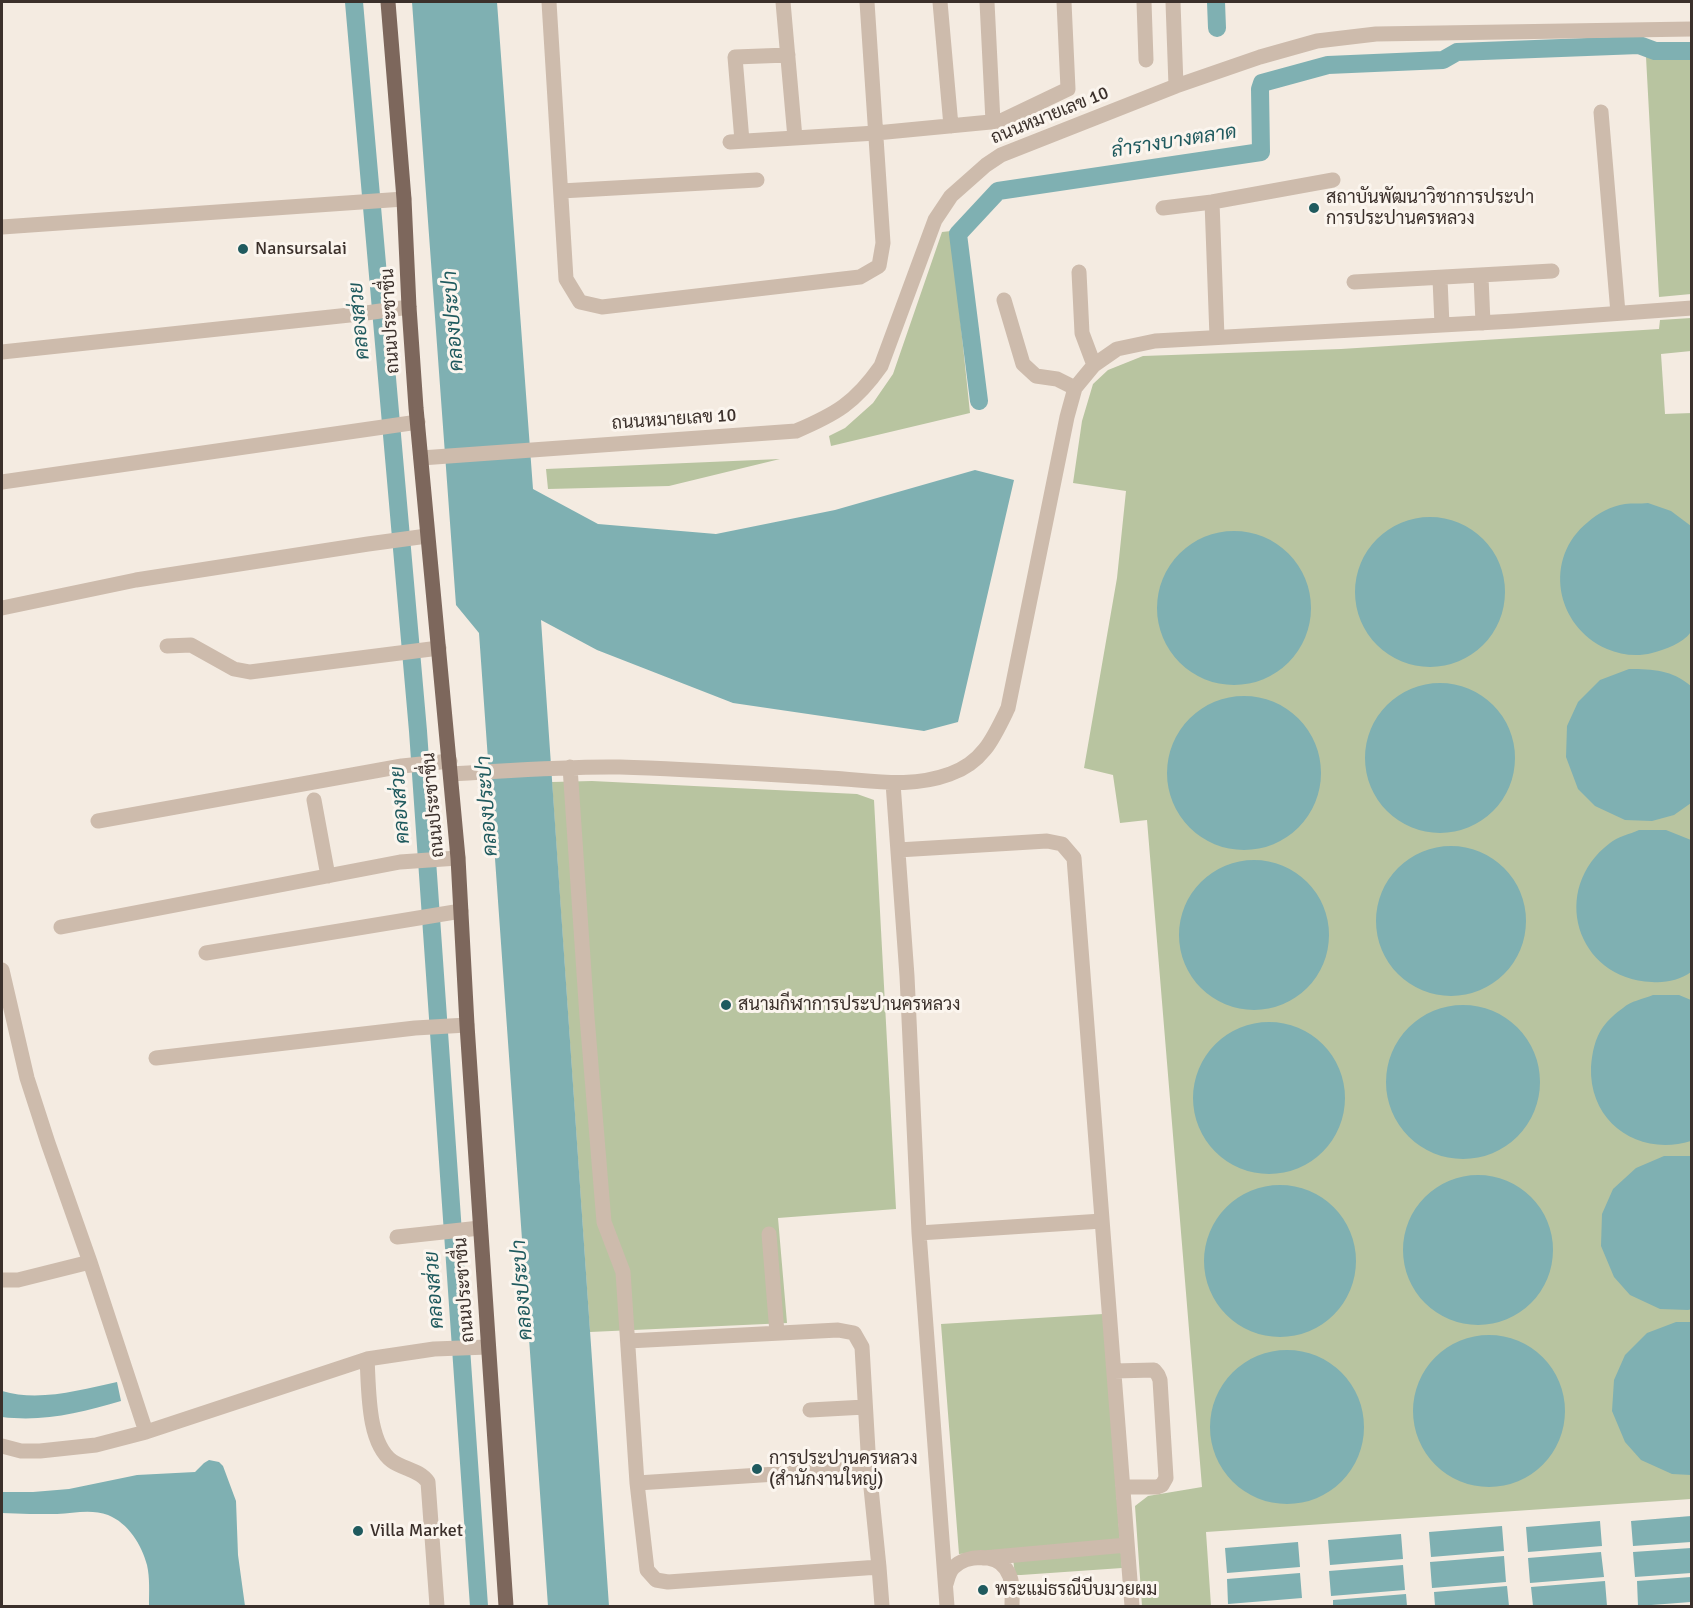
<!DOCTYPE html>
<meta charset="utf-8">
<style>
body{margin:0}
#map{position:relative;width:1693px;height:1608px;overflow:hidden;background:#f4ebe1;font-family:Signika,sans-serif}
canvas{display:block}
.frame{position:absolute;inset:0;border:3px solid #3b302b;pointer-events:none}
</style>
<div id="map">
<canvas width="1693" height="1608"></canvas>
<div class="frame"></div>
</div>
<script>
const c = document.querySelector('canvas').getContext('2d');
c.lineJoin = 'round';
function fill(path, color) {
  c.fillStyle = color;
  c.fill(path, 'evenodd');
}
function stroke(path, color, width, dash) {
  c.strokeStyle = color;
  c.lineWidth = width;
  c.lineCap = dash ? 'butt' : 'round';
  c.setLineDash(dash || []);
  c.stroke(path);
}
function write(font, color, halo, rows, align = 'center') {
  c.font = font + ' Signika,Sarabun,sans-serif';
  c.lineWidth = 6;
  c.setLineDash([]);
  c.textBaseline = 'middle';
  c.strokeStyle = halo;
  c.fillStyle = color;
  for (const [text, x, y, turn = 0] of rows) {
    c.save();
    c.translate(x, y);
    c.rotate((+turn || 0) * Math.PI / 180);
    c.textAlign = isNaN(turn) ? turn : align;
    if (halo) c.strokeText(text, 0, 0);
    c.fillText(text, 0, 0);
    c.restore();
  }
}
const green = new Path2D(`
 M1646,57L1691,58V294L1659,297Z
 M951,231L970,413L831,446L829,436L845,428L873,403L893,374L942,232Z
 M1691,318V351L1661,354L1665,414L1692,413L1691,1499L1206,1532L1211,1606H1142L1135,1506L1148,1496L1202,1487L1147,820L1120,823L1113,775L1084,768L1117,578L1126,491L1073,483L1082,421L1093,384L1108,370L1143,356L1341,349L1659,329L1660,320Z
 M780,459L669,486L548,489L546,469Z
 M592,781L857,794L874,800L896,1209L778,1218L787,1323L590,1332L552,782Z
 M1103,1314L1122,1568L1021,1575H1015L1012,1550L959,1554L941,1324Z`);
const water = new Path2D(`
 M412,2H497L533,489L598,524L716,534L835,510L975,470L1014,480L958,722L924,731L733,703L597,650L541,620L609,1606H548L479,633L456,605Z
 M1648,503L1671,511L1691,526V632C1682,644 1666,649 1652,653C1637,657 1621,655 1607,649C1555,626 1543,558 1588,522C1598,513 1611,506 1625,504C1632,503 1640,504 1648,503Z
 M1355 592a75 75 0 1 1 150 0a75 75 0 1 1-150 0Z
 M1157 608a77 77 0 1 1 154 0a77 77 0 1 1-154 0Z
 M1629,669C1653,669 1672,670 1691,686V803L1674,815L1652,821L1625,820L1595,806L1578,789L1566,757L1567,726L1578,702L1600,680Z
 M1365 758a75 75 0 1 1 150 0a75 75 0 1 1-150 0Z
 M1167 773a77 77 0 1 1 154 0a77 77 0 1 1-154 0Z
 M1639,830H1666L1691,840V972C1680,980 1666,983 1652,982C1576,979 1549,889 1610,843C1617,837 1630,834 1639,830Z
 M1376 921a75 75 0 1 1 150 0a75 75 0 1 1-150 0Z
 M1179 935a75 75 0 1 1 150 0a75 75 0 1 1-150 0Z
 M1653,995H1679L1691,1000V1141C1639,1157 1589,1123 1591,1067C1592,1053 1595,1038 1603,1027C1608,1020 1616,1013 1623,1008C1631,1001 1643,999 1653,995Z
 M1386 1082a77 77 0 1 1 154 0a77 77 0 1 1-154 0Z
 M1193 1098a76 76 0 1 1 152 0a76 76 0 1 1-152 0Z
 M1664,1156H1691L1692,1309L1688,1310L1660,1309L1630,1295L1614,1277L1601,1246L1602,1214L1613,1189L1636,1168Z
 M1403 1250a75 75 0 1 1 150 0a75 75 0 1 1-150 0Z
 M1204 1261a76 76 0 1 1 152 0a76 76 0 1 1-152 0Z
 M1676,1322H1691V1475L1672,1474L1641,1460L1625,1442L1612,1411L1614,1380L1625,1355L1647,1333Z
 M1413 1411a76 76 0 1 1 152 0a76 76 0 1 1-152 0Z
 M1210 1427a77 77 0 1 1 154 0a77 77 0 1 1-154 0Z
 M117,1382L121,1401C80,1413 44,1422 2,1417V1391C39,1402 80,1390 117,1382Z
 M209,1460L219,1462L223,1466L236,1501L238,1555L245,1606H149C149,1593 150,1578 147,1565C142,1545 128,1523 108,1515C92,1509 74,1513 57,1514C39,1514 20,1514 2,1513V1492H33L69,1489L137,1475L195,1472L204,1463Z
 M1691,1516V1542L1633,1546L1631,1521Z
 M1600,1521L1602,1546L1528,1552L1526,1527Z
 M1502,1526L1504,1551L1431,1557L1429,1532Z
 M1401,1534L1403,1559L1330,1565L1328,1540Z
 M1298,1542L1300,1567L1227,1573L1225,1548Z
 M1691,1548V1573L1635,1577L1633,1552Z
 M1601,1552L1604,1577L1530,1583L1528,1558Z
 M1504,1556L1506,1582L1432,1588L1430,1562Z
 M1403,1565L1405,1590L1331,1596L1329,1571Z
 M1300,1573L1302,1598L1228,1604L1227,1579Z
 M1691,1577V1602L1638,1606L1637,1581Z
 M1605,1581L1607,1606H1533L1531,1587Z
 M1507,1586L1509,1606H1435L1434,1592Z
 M1406,1594L1407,1606H1333V1600Z`);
const canal = new Path2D(`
 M354,2L418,731L479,1606
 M1216,2L1217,28
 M979,401L958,234L998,191L1261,152L1260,89L1262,83L1328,65L1443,60L1457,52L1639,45L1655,51H1692`);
const minor = new Path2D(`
 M549,2L566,279L580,302L602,307L860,277L879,266L883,243L867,2
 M783,2L795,138
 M940,2L951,126
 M987,2L993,122
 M1144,2L1146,60
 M1173,2L1176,86
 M1601,112L1618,313
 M742,141L735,57L788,55
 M730,142L876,133L1001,121L1068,89L1064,2
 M561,191L757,180
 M1212,202L1217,337
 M1163,208L1212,202L1333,180
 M2,227L404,199
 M1079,272L1082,333L1094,365
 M1481,277L1483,323
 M1440,279L1442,325
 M1354,282L1552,271
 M1004,300L1023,364L1036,376L1057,379L1075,388
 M2,352L359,314L409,307
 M421,458L796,431C836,414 855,403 881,366L935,220L951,196L986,165L1001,155L1176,86L1260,57L1317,41L1376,34L1692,29
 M2,482L418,422
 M2,608L136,580L368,544L427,536
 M167,646L191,645L234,669L250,672L439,648
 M570,767L587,1017L604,1222L623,1272L637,1483L647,1570L656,1580L668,1582L879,1567
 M451,774C507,771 563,766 620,767C689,769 759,774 829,778C871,780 909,789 950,774C983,763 994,737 1008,708L1067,417L1075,388L1094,365L1117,349L1155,341L1514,321L1692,308
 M893,783L907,976L919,1233L947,1606
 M314,800L328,876
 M98,821L402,766L450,761
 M898,850L1047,841L1062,844L1074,858L1132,1606
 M61,927L400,862L458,858
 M206,953L461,911
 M2,970L27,1078L48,1143L90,1262L146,1432
 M156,1058L415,1028L467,1025
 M919,1233L1102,1221
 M769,1234L777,1333
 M397,1237L480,1228
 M2,1280H18L90,1262
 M628,1341L838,1330L854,1333L862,1347L869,1468L879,1567L882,1606
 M367,1359C369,1389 367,1442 392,1461C403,1469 420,1470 428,1482L437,1606
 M1114,1371L1154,1370L1158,1375L1160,1380L1166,1478L1162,1485L1157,1487H1123
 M810,1410L865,1407
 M2,1446L21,1451H40L96,1445L146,1432L367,1359L434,1349L488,1347
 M637,1483L869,1468
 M983,1558L1127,1545
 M946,1584C948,1578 949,1571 954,1567C966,1555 996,1553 1006,1569C1014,1580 1012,1594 1012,1606`);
const major = new Path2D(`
 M388,2L404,199L409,307L416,408L458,858L467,1025L506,1606`);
const markers = [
 [1314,208,6,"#1f5a5e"],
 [243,249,6,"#1f5a5e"],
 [726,1005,6,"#1f5a5e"],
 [757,1469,6,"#1f5a5e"],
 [358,1531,6,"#1f5a5e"],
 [983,1590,6,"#1f5a5e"]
];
const streetNames = [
 ["ถนนหมายเลข 10",1050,116,-22],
 ["ถนนประชาชื่น",391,321,-93],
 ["ถนนหมายเลข 10",674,420,-4],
 ["ถนนประชาชื่น",434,805,-95],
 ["ถนนประชาชื่น",465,1290,-94]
];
const poiNames = [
 ["สถาบันพัฒนาวิชาการประปา",1326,198],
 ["การประปานครหลวง",1326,219],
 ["Nansursalai",255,249],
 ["สนามกีฬาการประปานครหลวง",738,1005],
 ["การประปานครหลวง",769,1459],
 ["(สำนักงานใหญ่)",769,1480],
 ["Villa Market",370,1531],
 ["พระแม่ธรณีบีบมวยผม",995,1590]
];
const waterNames = [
 ["ลำรางบางตลาด",1174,142,-9],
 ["คลองส่วย",360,321,-95],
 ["คลองประปา",454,321,-94],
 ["คลองส่วย",401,805,-94],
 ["คลองประปา",488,806,-94],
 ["คลองส่วย",435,1290,-94],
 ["คลองประปา",523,1290,-94]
];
fill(green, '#b8c4a0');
fill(water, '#7fb0b2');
stroke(canal, '#7fb0b2', 18);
stroke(minor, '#cdbbac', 15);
stroke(major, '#7d675c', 15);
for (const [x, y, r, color] of markers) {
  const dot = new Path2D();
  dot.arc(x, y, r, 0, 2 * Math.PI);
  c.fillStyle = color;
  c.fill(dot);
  stroke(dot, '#fbf5ee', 2);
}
write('18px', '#3b302b', '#fbf5ee', streetNames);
write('18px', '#3b302b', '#fbf5ee', poiNames, 'left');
write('italic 20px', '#1f5a5e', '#fbf5ee', waterNames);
</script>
